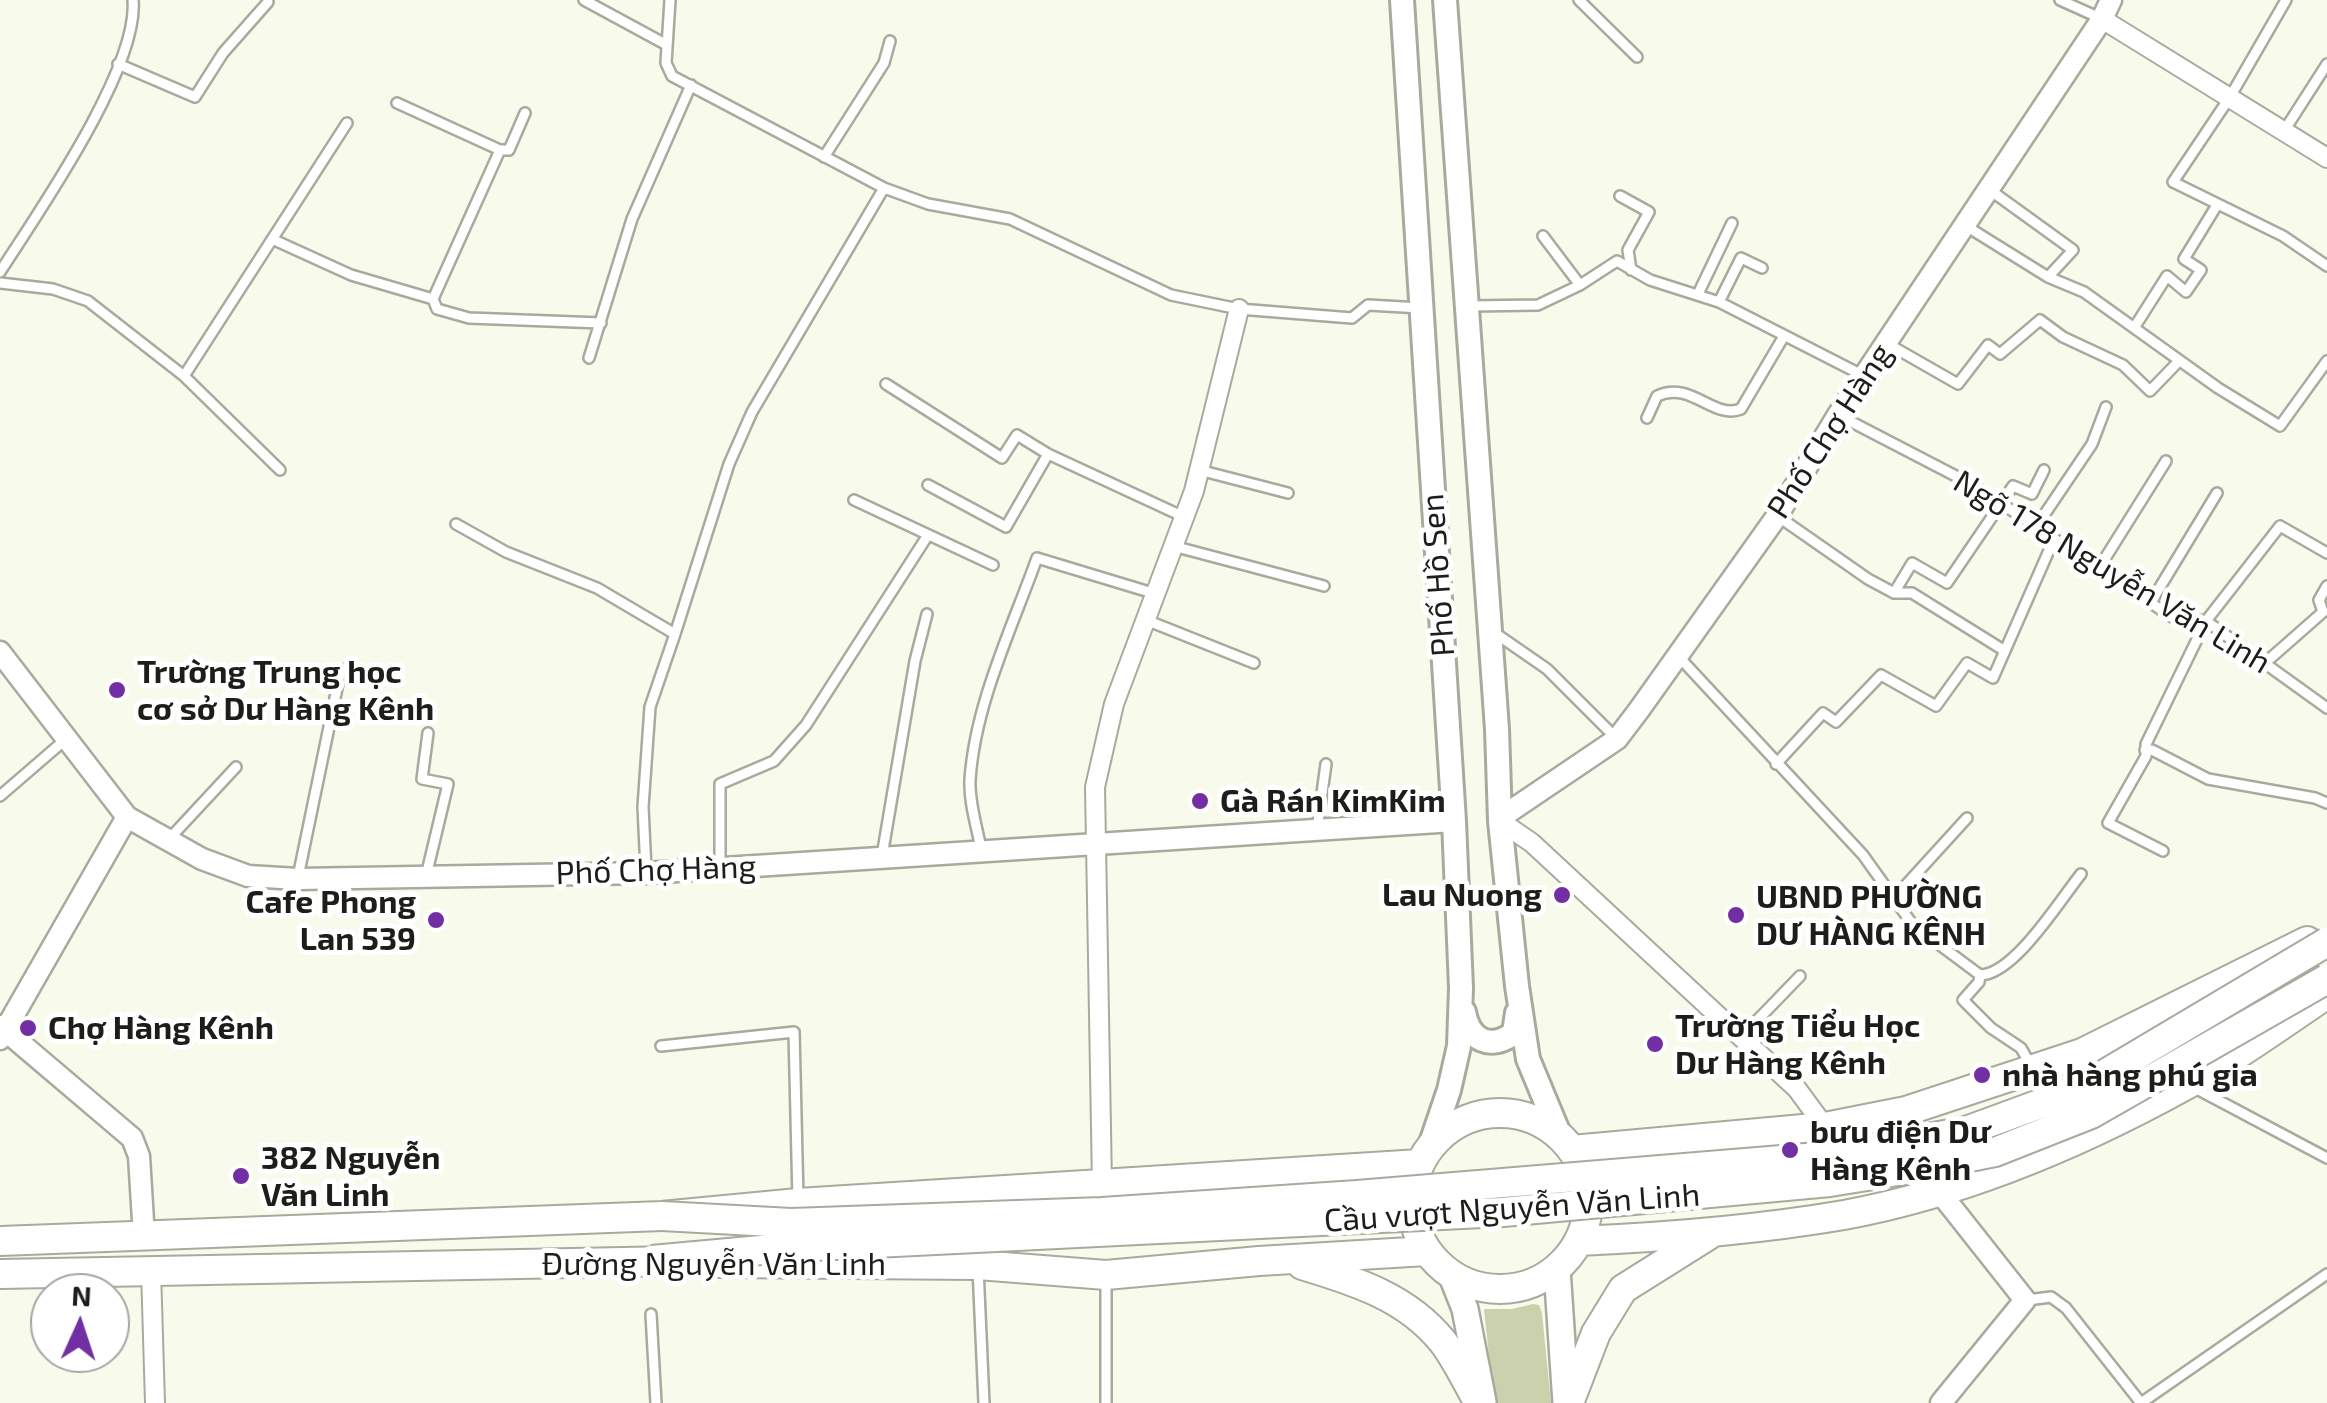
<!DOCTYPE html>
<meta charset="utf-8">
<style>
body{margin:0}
#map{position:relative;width:2327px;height:1403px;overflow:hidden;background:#f8fbec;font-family:"Exo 2",sans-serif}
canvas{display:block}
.north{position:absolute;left:30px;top:1273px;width:100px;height:100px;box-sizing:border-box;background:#fff;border:2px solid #a5a5a3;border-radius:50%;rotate:3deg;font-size:28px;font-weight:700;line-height:40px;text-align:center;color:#1d1e19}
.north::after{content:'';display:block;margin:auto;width:35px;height:45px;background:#722fa3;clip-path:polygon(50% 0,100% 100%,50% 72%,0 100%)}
</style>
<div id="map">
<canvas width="2327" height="1403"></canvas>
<div class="north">N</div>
</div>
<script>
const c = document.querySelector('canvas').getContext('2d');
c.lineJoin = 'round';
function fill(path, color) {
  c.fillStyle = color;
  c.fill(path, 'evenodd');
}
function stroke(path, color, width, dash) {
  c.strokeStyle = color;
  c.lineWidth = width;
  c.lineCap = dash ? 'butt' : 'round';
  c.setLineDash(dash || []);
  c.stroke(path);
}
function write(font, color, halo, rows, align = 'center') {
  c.font = font + ' "Exo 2",sans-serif';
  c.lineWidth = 10;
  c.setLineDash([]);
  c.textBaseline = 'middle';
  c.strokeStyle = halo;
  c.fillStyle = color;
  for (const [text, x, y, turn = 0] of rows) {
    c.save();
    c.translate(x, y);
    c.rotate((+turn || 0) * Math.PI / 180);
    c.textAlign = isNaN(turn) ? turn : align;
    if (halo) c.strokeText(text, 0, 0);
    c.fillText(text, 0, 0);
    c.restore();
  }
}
const green = new Path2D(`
 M1533,1304L1539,1305L1542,1313L1551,1403H1494L1484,1309H1512Z`);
const service = new Path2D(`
 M584,0L667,45
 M670,0L666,63L672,76L884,188L928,204L1010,219L1171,295L1239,309L1352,318L1368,305L1421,308
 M1579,0L1637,57
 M2060,0L2100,18
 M2286,0L2230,97L2173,182L2283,236L2327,266
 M118,64L195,97L223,53L268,2
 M397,103L500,150H509L525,113
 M2284,131L2327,64
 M824,157L884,63L890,41
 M1990,190L2073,250L2048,277
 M1620,196L1649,212L1628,250L1631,270
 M1966,226L2048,277L2084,292L2218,388L2280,426L2327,361
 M1543,236L1580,285
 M272,239L351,275L433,299L437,309L469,318L601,323
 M0,272C38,213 139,68 133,0
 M0,283L53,289L88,301L184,376L280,470
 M1698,294L1732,223
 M433,299L500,150
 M1719,302L1741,258L1762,268
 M1471,306L1538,305L1580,285L1617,261L1650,280L1719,302L1862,375
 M2134,328L2167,276L2186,292L2201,270L2184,259L2217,205
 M1888,344L1958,384L1988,345L2000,354L2040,320L2063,337L2123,365L2150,391L2179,361
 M589,358L632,219L691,85
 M184,376L347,123
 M886,384L1002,458L1017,435L1048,454
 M1840,416L1975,486L2172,617L2206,621L2327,708
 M1647,418L1657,396C1691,380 1713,420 1741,409L1784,336
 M1199,470L1288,493
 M928,485L1006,527L1048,454L1184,517
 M854,500L993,565
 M1779,517L1868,579L1894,593H1912L2005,651
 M456,524L506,552L597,588L675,634L650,707L643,807L646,870
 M2036,527L2092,444L2106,407
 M1173,546L1324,586
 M2099,568L2166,461
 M1894,593L1912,563L1947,583L2013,486L2032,494L2044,470
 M2151,602L2217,493
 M1146,620L1254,663
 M1495,633L1547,669L1615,737
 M675,634L729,464L752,412L884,188
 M1679,657L1863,855L1913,925L1980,975C2014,975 2060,900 2081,874
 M2265,663L2323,612L2319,600L2327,586
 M2145,750H2152L2208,779L2315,798L2327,803
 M1776,764L1823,713L1836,722L1881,675L1936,706L1967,663L1993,678L2054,539
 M0,796L66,739
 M1317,829L1326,764
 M170,838L236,767
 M981,849C977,827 969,803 970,780C975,704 1012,628 1037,558L1156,594
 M2163,851L2108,823L2146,756V744L2206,621L2280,526L2327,553
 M882,856L915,661L927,614
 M720,866V784L774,761L806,725L928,535
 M426,876L448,784L422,779L428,733
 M298,877L341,669
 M1895,897L1967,818
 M1980,975L1979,982L1963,1000L1991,1028L2021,1048L2031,1066
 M1742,1036L1800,976
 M661,1046L794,1032L798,1200
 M2195,1088L2327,1158
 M978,1268L984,1403
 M2027,1300L2051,1297L2066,1308L2141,1403
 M651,1314L656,1403
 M1106,1403V1278
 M2141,1403L2327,1274`);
const minor = new Path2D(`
 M2102,19L2327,158
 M1500,821L1532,843L1797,1089L1825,1127
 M1102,1185L1095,787L1114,704L1194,491L1239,309
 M151,1270L155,1403`);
const tertiary = new Path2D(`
 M0,652L127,817L202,859L248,876L298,879L646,873L1454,821
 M1500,818L1617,739L1639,710L1777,516L1838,415L2102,19L2111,0
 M0,1026L132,1138L139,1156L144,1237
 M0,1039L127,817
 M1938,1190L2025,1300L1941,1403`);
const secondary = new Path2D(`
 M1402,0L1454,821L1461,988L1459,1046L1449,1090L1430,1146
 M1445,0L1497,729L1500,821L1517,986L1528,1059L1560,1136
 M1464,1012C1469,1040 1490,1051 1514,1033L1517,1013`);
const primary = new Path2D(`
 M1557,1269L1566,1403
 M1452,1276L1465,1309L1483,1402`);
const trunk = new Path2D(`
 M1412 1201a88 88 0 1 1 176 0a88 88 0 1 1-176 0Z
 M1572,1150L1825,1127L1906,1111L2082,1053L2307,941
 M0,1241L662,1216L798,1203L1420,1164
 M1579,1241C1668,1237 1756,1230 1844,1215C1963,1193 2081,1143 2186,1085C2234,1059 2281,1025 2327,994
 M719,1263L978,1265L1106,1275L1259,1261L1427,1251
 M1302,1265C1355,1281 1407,1297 1443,1342C1457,1360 1467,1383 1479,1403
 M0,1274L676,1261
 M1569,1403L1596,1333L1623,1289L1709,1235`);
const trunkBridge = new Path2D(`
 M662,1216L791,1223L1102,1212L1357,1195L1830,1156L1966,1131L2078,1090L2327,942
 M652,1260L794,1247L1503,1212L1830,1182L1910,1169L1995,1152L2091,1114L2327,979`);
const markers = [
 [117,690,10,"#722fa3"],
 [1200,801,10,"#722fa3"],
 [1562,895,10,"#722fa3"],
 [1736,915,10,"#722fa3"],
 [436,920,10,"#722fa3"],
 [28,1028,10,"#722fa3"],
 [1655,1044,10,"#722fa3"],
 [1982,1075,10,"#722fa3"],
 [1790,1150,10,"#722fa3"],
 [241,1176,10,"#722fa3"]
];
const streetNames = [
 ["Phố Chợ Hàng",1830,431,-57],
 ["Ngõ 178 Nguyễn Văn Linh",2112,572,31],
 ["Phố Hồ Sen",1438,575,-94],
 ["Phố Chợ Hàng",656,870,-2],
 ["Cầu vượt Nguyễn Văn Linh",1512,1208,-4],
 ["Đường Nguyễn Văn Linh",714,1264]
];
const poiNames = [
 ["Trường Trung học",137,672],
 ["cơ sở Dư Hàng Kênh",137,709],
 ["Gà Rán KimKim",1220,801],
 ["Lau Nuong",1542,895,"right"],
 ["UBND PHƯỜNG",1756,897],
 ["DƯ HÀNG KÊNH",1756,934],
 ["Cafe Phong",416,902,"right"],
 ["Lan 539",416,939,"right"],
 ["Trường Tiểu Học",1675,1026],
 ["Dư Hàng Kênh",1675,1063],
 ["Chợ Hàng Kênh",48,1028],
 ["nhà hàng phú gia",2002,1075],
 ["bưu điện Dư",1810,1132],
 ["Hàng Kênh",1810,1169],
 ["382 Nguyễn",261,1158],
 ["Văn Linh",261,1195]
];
fill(green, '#ccd1ad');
stroke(service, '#a8aa9d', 14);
stroke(minor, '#a8aa9d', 22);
stroke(tertiary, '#a8aa9d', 25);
stroke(secondary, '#a8aa9d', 28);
stroke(primary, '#a8aa9d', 30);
stroke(trunk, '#a8aa9d', 32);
stroke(service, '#fff', 9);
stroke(minor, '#fff', 18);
stroke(tertiary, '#fff', 20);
stroke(secondary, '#fff', 22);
stroke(primary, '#fff', 25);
stroke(trunk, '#fff', 28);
stroke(trunkBridge, '#a8aa9d', 32, []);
stroke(trunkBridge, '#fff', 28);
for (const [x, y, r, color] of markers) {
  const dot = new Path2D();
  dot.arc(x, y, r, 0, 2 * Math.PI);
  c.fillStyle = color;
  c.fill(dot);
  stroke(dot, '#fff', 4);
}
write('32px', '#1d1e19', '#fff', streetNames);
write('bold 32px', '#1d1e19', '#fff', poiNames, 'left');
</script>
